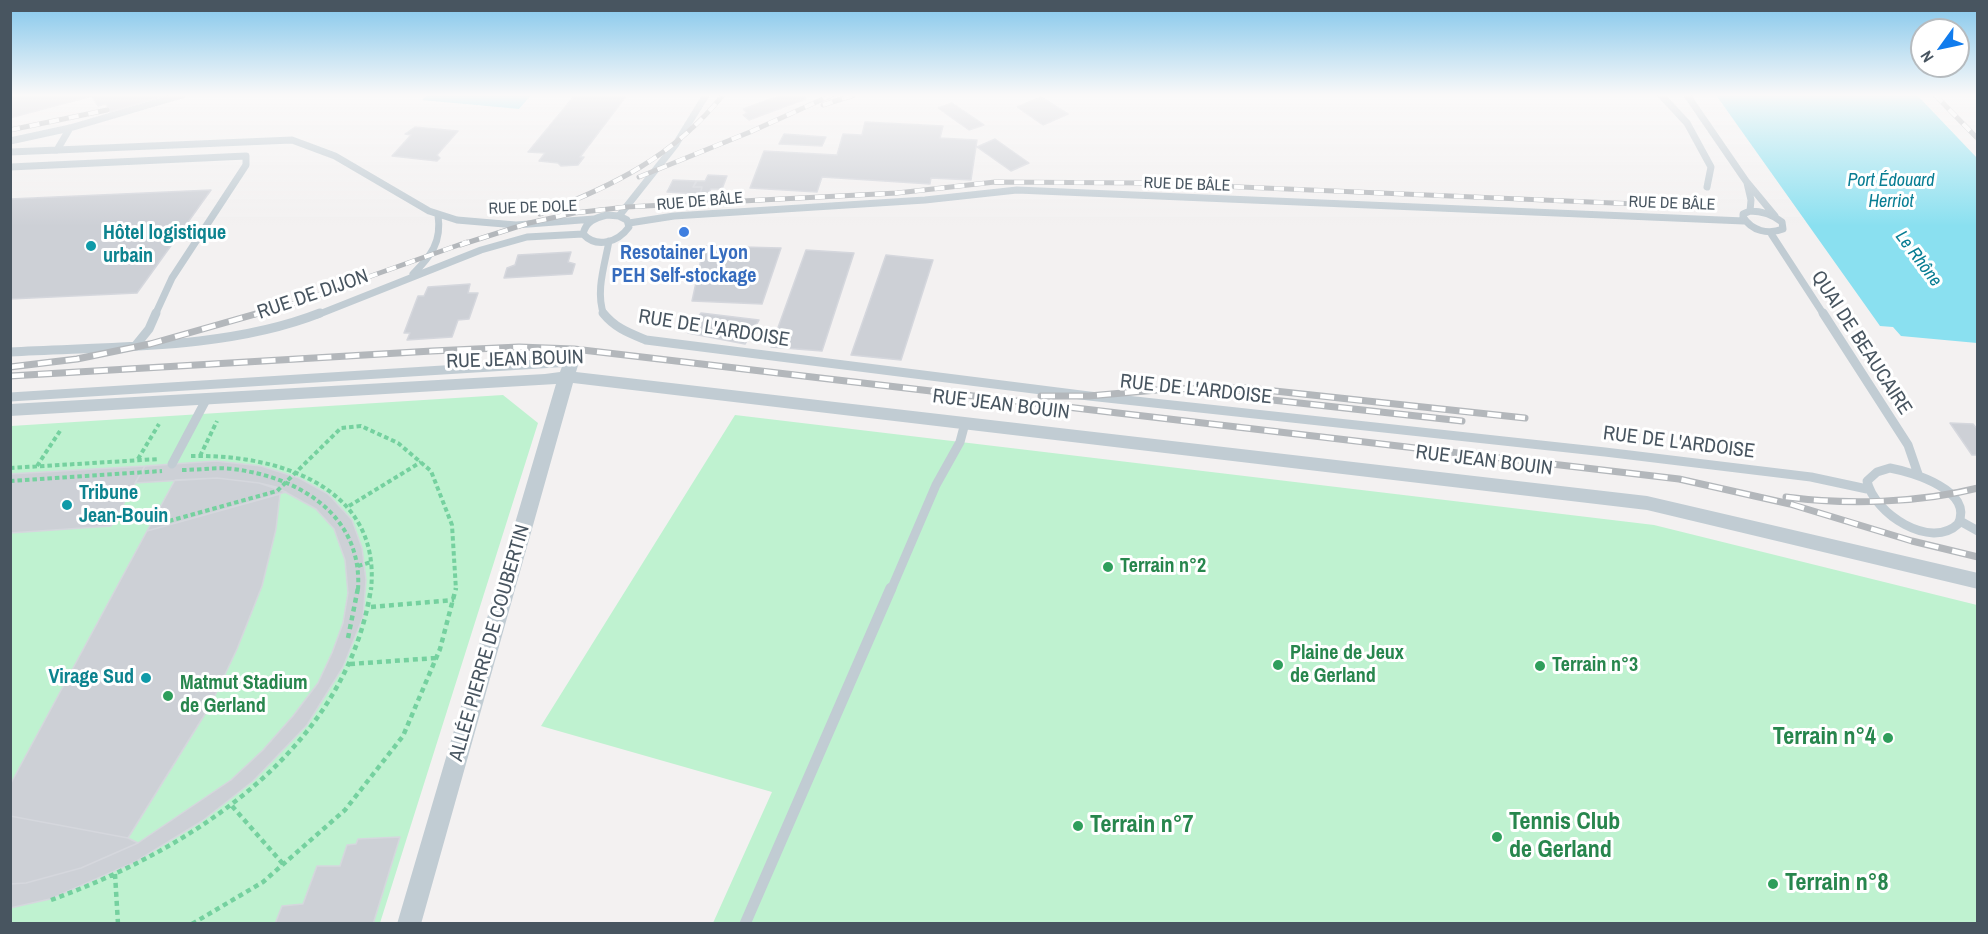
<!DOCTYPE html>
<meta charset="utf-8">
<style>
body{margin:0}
#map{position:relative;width:1988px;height:934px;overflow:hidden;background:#f3f1f1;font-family:"Archivo Narrow",sans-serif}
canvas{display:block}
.frame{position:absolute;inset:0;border:12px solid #485560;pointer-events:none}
.north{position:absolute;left:1910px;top:18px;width:60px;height:60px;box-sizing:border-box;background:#fff;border:2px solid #b6bbbf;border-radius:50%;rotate:237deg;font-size:16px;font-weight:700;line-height:24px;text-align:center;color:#485560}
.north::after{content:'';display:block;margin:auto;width:21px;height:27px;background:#117ced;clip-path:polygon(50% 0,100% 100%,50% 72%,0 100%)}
</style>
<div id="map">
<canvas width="1988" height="934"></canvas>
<div class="frame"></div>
<div class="north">N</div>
</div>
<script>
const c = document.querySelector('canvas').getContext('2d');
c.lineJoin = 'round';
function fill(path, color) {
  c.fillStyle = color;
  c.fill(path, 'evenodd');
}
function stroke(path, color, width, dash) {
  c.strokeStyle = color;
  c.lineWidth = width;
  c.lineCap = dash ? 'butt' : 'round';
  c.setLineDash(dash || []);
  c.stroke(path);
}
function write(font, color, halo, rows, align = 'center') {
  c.font = font + ' "Archivo Narrow",sans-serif';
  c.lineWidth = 6;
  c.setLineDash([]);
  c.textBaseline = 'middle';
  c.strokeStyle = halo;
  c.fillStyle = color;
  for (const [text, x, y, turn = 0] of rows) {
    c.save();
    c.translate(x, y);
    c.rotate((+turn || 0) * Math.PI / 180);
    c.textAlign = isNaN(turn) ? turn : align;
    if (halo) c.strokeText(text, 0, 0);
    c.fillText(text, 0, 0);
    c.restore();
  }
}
const green = new Path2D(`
 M503,395L538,423L380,923H11V426Z
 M735,415L1654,525L1977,605V923H713L772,792L541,726Z`);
const water = new Path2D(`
 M427,95H531L519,109L422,100Z
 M1716,95H1917L1977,158V343L1901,336L1893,327L1880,326Z`);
const building = new Path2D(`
 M10,95H167L110,112L106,104L98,106L92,96L10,118Z
 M575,95H627L580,157H584L578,165L561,166L558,163L539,161L545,153L528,152Z
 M782,95H802L806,99L749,120L743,115L747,113L743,109Z
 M1041,97L1068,114L1043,125L1017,107Z
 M952,103L980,122L984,125L969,130L938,108Z
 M865,122L943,126L940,138L977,140L971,180L931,178L930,184L822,177L817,192L750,188L764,151L837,155L843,134L862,135Z
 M415,127L458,131L437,155L440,158L437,161L392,156L411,135L405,134Z
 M784,134L826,137L822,146L779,144Z
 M995,139L1029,163L1011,171L977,147Z
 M708,175L727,176L722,189H711L708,194H700L702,187H693L696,181H705Z
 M673,180L697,181L693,187H702L700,194L667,192Z
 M211,190L137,293L10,299V199Z
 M704,246L781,248L762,304L692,301Z
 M806,250L854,253L822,351L771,347Z
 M571,252L568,262L575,264L572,274L504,278L507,268L515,265L518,255Z
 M886,255L933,260L901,360L851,355Z
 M470,284L468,293H478L469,319L458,320L452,337L407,340L410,333H404L418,296H424L428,287Z
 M701,313L759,320L745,344L688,333Z
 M1950,423L1973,424L1978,430V455H1972Z
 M216,461L261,466L299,478L328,494L352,520L362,548L366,580L363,617L343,667L307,725L253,781L202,821L135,862L50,899L10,908V884L26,883L81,868L138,843L231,780L263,750L293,716L318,683L332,653L343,623L348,593L345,560L334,529L316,509L276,487L259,483L217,478L135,483L145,466Z
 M145,466L111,526L10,533V474Z
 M217,478L259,483L286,492L147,531L175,480Z
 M280,494L276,529L262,586L237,649L210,706L128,838L10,816V785L147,531Z
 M10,816L128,838L138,843L81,868L26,883L10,884Z
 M400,837L373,924H275L282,906L303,904L317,866H340L347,845L356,844L358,839Z`);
const pathFar1 = new Path2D(`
 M191,456C275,454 382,485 371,590
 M200,456L217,421
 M138,459L159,424
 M37,466L60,431
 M10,468L159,459
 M182,470C199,470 216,467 233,469C299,477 363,515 358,590
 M10,481L162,471
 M349,506L421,462
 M169,521L277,491L341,428L361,426L398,443L431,471L452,525L456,590
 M358,566L371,562`);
const path = new Path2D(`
 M371,607L454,600
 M348,638L358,588
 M350,664L436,658
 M232,806L283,864
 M115,874L118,924
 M51,900C192,849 347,749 371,588
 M192,924L263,882L345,810L403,736L440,649L456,588`);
const laneFar2 = new Path2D(`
 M1661,95L1687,123L1711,167L1707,187
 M1687,95L1746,181L1775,216
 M10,141L70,128L182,95
 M57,150L70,128
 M10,152L292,140L335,156L429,211L457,220L516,225L594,219
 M10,167L246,156V165L172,278L155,315
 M1747,183L1751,200L1750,211
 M1750,211C1762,211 1772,214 1782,222L1783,229C1768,235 1752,231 1743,217V214Z
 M607,215L619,216L627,220L629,227C618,242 597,249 583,234C586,221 595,218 607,215Z
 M619,216L676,144L706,95
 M629,223L674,216L925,200L1017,190L1744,221
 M1770,232L1824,315
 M413,274C431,256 442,242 438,215
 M317,315L481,250L527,237L583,234
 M604,315C595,292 605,264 609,241`);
const laneFar1 = new Path2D(`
 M603,313C615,328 629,333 646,340L1089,396L1605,452L1811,477L1867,489
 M1823,313L1908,445L1918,474
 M136,345L149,329L156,313
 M10,352C110,346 226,350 320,313
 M10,397L571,362
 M172,464L207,398
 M1890,468C1912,472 1975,491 1958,524C1931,550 1874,514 1867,481L1877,472Z
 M1960,521L1978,531
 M891,590L936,485L960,442L965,423`);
const lane = new Path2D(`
 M745,924L891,588`);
const street = new Path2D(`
 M571,356L577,358L579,362L576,372L1647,496L1978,573V589L1647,510L573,383L421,924H397L556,384L10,416V404L545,374L560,372L565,358Z`);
const railFar1 = new Path2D(`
 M1935,95L1978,139
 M823,105L854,95
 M10,130L107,110
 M639,177L750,132L832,95
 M540,214C613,186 673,157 723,95
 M460,245L529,223L574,213L626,207L897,193L995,182L1148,183L1683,206
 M254,315L292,304L467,242`);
const rail = new Path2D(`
 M10,367L77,359L150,344L259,313
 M10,376L432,351L519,347L574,349L1679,479L1790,504L1912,541L1978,557
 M1227,395L1462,421
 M1041,396H1089L1168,389L1247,388L1525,418
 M1786,497C1847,505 1919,503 1978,488`);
const markers = [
 [684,232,6,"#3f7fe0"],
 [91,246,6,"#0f9aa8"],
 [67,505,6,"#0f9aa8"],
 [1108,567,6,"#2e9e5b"],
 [1278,665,6,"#2e9e5b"],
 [1540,666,6,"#2e9e5b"],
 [146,678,6,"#0f9aa8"],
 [168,696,6,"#2e9e5b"],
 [1888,738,6,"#2e9e5b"],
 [1078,826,6,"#2e9e5b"],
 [1497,837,6,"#2e9e5b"],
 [1773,884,6,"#2e9e5b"]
];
const farStreetnames = [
 ["RUE DE BÂLE",1187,185,2],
 ["RUE DE BÂLE",700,202,-5],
 ["RUE DE BÂLE",1672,204,2],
 ["RUE DE DOLE",533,208,-2]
];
const farWaternames = [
 ["Port Édouard",1891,181],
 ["Herriot",1891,202],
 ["Le Rhône",1918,259,53]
];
const cultureNames = [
 ["Hôtel logistique",103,234],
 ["urbain",103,257],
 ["Tribune",79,494],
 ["Jean-Bouin",79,517],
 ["Virage Sud",134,678,"right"]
];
const shopNames = [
 ["Resotainer Lyon",684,254],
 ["PEH Self-stockage",684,277]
];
const streetNames = [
 ["RUE DE DIJON",313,295,-19],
 ["RUE DE L'ARDOISE",714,329,9],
 ["QUAI DE BEAUCAIRE",1861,343,57],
 ["RUE JEAN BOUIN",515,360,-2],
 ["RUE DE L'ARDOISE",1196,390,6],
 ["RUE JEAN BOUIN",1001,405,7],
 ["RUE DE L'ARDOISE",1679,443,7],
 ["RUE JEAN BOUIN",1484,461,7],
 ["ALLÉE PIERRE DE COUBERTIN",490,643,-74]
];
const leisureNames = [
 ["Terrain n°2",1120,567],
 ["Plaine de Jeux",1290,654],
 ["de Gerland",1290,677],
 ["Terrain n°3",1552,666],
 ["Matmut Stadium",180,684],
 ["de Gerland",180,707]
];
const nearLeisurenames = [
 ["Terrain n°4",1876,738,"right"],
 ["Tennis Club",1509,823],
 ["de Gerland",1509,851],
 ["Terrain n°7",1090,826],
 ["Terrain n°8",1785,884]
];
fill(green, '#bff2d0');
fill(water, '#8ae0f0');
fill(building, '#cdd0d6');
stroke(building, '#d5d7dd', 1.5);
stroke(pathFar1, '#75d19f', 4, [4.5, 3]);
stroke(path, '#75d19f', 4.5, [5, 4]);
stroke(laneFar2, '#c1ccd3', 7);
stroke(laneFar1, '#c1ccd3', 9);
stroke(lane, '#c1ccd3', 11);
fill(street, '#c1ccd3');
stroke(railFar1, '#b3b7bb', 5);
stroke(rail, '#b3b7bb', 7);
stroke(railFar1, '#fff', 4, [10]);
stroke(rail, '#fff', 4.5, [14]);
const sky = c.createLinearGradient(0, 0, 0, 226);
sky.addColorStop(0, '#82c6eb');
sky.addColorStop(0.42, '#faf9f9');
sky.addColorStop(1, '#faf9f900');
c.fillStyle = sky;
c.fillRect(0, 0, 1988, 226);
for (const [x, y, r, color] of markers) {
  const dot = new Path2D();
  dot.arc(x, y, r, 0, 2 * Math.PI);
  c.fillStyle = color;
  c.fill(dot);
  stroke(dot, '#fff', 2);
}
write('16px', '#485560', '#fff', farStreetnames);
write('italic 18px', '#087d93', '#fff', farWaternames);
write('bold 20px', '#0d838f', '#fff', cultureNames, 'left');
write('bold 20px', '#366cbe', '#fff', shopNames);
write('20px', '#485560', '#fff', streetNames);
write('bold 20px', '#27864d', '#fff', leisureNames, 'left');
write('bold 24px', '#27864d', '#fff', nearLeisurenames, 'left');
</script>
